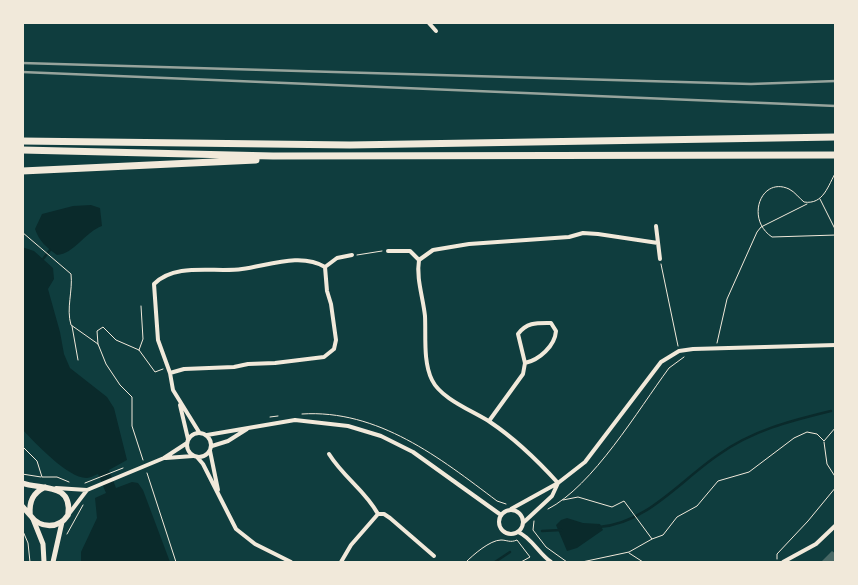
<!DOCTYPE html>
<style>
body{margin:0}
#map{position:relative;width:858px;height:585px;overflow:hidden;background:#0f3d3e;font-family:"Asap Condensed",sans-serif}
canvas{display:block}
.frame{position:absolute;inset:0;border:24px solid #f1e9da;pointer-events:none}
</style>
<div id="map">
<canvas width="858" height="585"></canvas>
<div class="frame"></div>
</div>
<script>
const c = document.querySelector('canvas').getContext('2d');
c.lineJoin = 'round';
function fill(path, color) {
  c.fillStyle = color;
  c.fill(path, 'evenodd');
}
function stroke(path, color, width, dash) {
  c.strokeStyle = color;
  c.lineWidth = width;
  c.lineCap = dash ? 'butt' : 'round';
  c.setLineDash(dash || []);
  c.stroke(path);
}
const water = new Path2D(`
 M91,205L100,208L102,226C85,232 74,254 57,255C47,248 39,241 35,229L42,214L73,206Z
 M22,247L34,251L53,268L54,279L48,289L60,332L64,354L70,368L107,397L114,408L127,460L109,470L116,488L132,482L138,483L143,490L170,562H81V552L97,518L95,498L106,493L98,474C95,475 90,478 87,478C69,479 35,443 23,430Z
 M567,518L583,523L600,524L603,530L577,548L567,551L556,525L561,520Z`);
const stream = new Path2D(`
 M43,259L50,250
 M599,527C646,524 681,480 718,455C753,430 790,421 831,411
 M542,531L561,530
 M495,562L510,552`);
const building = new Path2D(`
 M832,551L836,554V562H821Z`);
const path = new Path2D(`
 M836,172C828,185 824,205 804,202C799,198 795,192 789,189C761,176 745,219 772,237L836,235
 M820,199L836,231
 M22,232L71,274C73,291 66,308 71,325L98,344L106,364L120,385L132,397V426L143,460
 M357,255L382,251
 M661,264L678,346
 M72,326L78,360
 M717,343L727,299L757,232L761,227L807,204
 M98,344L97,331L103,327L116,340L139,350L155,372L163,369
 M139,350L143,339L141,306
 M302,414C378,409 440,458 497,501L506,504
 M270,417L278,416
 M824,442L827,464L836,478
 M22,446L37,461L42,477H57L69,482
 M147,473L176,562
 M22,474L41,477
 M85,483L123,468
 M563,500L578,497L612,507L624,501L652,539L629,552L582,562
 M548,509C593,486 638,410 669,368L684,357
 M534,521L533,530L546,547L567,562
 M22,529L28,543L30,562
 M67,534L83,505
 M652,539L663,535L677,517L697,506L718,481L749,472L794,438L807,432L817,434L824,441L836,427
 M629,553L643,562
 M777,559V554L808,521L836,487
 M466,562C473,555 490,540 501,540C507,540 510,543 517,540L530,557L521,562`);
const minor = new Path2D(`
 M428,22L436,31
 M656,226L660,259
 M388,251H410L419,260
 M325,267L337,258L352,255
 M170,373L184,369L234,367L248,364L275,363L324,357L334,349L336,340L331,304L327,291L325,267C301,252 267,266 242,269C215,273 176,262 154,284L158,340L170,373L173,390L199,432
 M180,405L188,439
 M489,421L523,374L525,363L518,334C527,322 537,323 551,323L556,331C555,346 539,360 525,363
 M187 445a12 12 0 1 1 24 0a12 12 0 1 1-24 0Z
 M207,435L295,420L348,426L381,436L413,452L501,515
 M212,446L228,441L247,429
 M210,451L218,490
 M329,454C344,478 365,490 378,514
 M197,457L203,464L236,529L255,544L291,562
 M166,458L193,456
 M558,483C538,461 514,438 490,422C473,411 441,399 432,380C423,362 426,336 425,316C423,297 416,278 419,260L433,250L469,244L569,237L583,233L598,234L658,243
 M56,488L87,490
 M511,509L558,483L585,462L661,362L679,351L693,349L836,345
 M499 522a12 12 0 1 1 24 0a12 12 0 1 1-24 0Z
 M68,515L87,490L164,458L187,443
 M524,522L552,496L558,483
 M518,532C531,537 539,554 551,562
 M341,562L351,545L378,514H384L390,518L434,556
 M783,562L816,544L836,525`);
const tertiary = new Path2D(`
 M33,519L43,544L44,562
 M53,562L62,522`);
const secondary = new Path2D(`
 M22,483C41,490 73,482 68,515C59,529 40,529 30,515C29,501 33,493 45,487
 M22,506L30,515`);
const motorway = new Path2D(`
 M22,141L350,145L836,137
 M22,150L273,156L836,155
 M22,171L256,160`);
const rail = new Path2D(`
 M22,63L751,84L836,81
 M22,72L836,106`);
fill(water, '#0a2a2b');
stroke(stream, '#0a2a2b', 2.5);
fill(building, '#486865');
stroke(path, '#f1e9da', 1);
stroke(minor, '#f1e9da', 4);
stroke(tertiary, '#f1e9da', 5);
stroke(secondary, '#f1e9da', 5.5);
stroke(motorway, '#f1e9da', 7);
stroke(rail, '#97a49c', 2.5);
</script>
